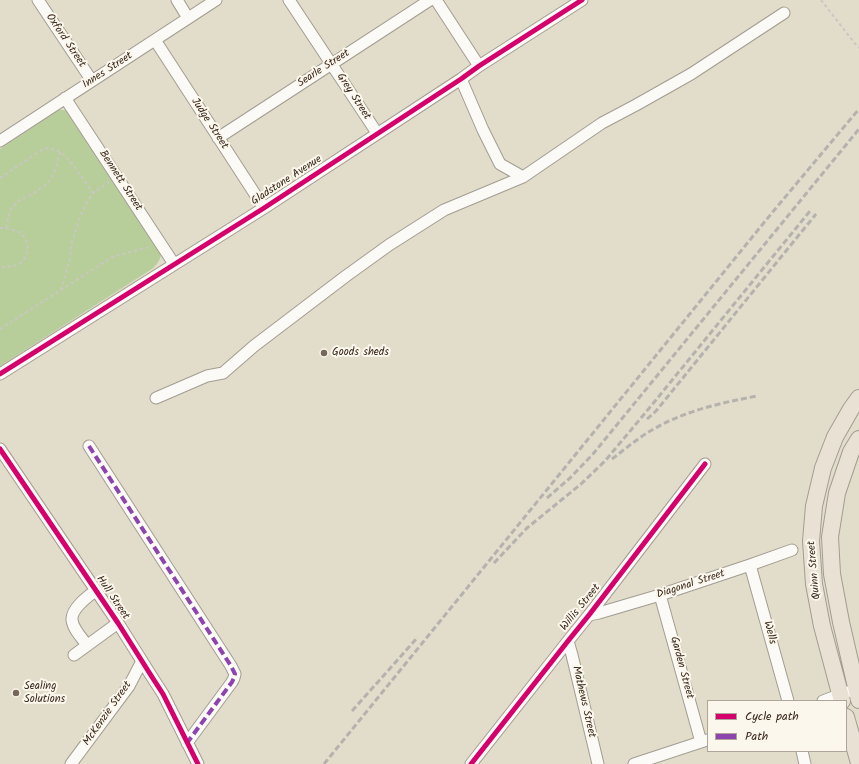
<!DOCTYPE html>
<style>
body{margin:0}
#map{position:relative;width:859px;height:764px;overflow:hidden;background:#e2dcca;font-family:Kalam,sans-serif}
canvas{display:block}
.legend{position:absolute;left:707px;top:700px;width:140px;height:52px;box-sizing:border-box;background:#fbf7ec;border:1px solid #aea59a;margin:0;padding:5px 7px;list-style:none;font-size:12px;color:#3b2a1e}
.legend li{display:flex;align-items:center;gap:8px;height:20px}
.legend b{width:20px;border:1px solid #aea59a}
</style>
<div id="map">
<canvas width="859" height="764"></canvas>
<ul class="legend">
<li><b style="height:5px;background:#d6006c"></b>Cycle path</li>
<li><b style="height:5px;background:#8e44ad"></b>Path</li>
</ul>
</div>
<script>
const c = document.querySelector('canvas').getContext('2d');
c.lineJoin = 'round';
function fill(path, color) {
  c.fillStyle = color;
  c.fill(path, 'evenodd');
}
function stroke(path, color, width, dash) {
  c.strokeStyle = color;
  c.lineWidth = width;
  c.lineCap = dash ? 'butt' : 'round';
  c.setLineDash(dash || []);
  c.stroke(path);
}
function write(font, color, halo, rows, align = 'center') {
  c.font = font + ' Kalam,sans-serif';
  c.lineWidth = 4;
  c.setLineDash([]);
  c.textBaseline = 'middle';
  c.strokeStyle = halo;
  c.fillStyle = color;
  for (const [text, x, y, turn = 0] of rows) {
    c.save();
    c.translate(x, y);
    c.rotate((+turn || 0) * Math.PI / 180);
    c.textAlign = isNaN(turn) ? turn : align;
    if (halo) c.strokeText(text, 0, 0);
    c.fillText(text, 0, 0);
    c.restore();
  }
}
const green = new Path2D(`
 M59,110H67L161,254C160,261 157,264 152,269L0,366V149Z`);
const path = new Path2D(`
 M821,0L856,45L859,48
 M0,178L43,149C61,146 69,160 78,172C83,179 88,186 93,193
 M0,228C6,228 13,229 19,232C31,239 30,257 19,264C13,267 6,267 0,267
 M6,228L11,209L18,201L36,192L45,185L52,178L56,167L60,152
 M61,290L70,259L72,242L79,220L87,202L93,193L109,182
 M0,329L114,256L150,247`);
const minor = new Path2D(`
 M38,0L92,81
 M177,0L188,18
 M289,0L377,133
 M436,0L479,66
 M155,40L264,208
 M461,79L483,130L500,164L523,177
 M65,98L174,264
 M218,138L430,0
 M0,141L216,0
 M0,374L264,208L461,79L479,66L582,0
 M156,398L207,376L223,373L254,346L346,276L389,245L444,210L523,177L602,123L636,105L691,74L784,13
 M89,446L231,666L235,674L234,678L232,682L187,743
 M0,449L118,623L152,677L163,694L198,764
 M750,565L788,701
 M660,595L701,742
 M589,615L599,613L660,595L750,565L792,550
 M568,641L572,655L598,764
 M87,645C82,638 73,629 72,620C71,609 87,597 95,591
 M74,655L118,623
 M823,701L847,692
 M802,751L805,764
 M71,764L129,686L142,661
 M471,764L568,641L589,615L705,464
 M634,764L707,740`);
const highway = new Path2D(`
 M859,439L851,452L837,493L830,537L832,574L841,622L859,700
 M842,701L822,626L814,584L811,541L814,506L823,468L835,437L851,409L859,398
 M846,717L859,763`);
const rail = new Path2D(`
 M647,419L656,411L816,214
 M612,459C625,449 638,438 652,430C684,411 720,403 757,396
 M547,498L570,478L593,454L859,129
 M494,563L527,528L581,484L605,461L651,406L810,211
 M352,711L418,637
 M324,764L771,214L859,109`);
const quiet = new Path2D(`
 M89,446L231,666L235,674L234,678L232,682L187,743`);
const cycleway = new Path2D(`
 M0,374L264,208L461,79L479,66L582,0
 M0,449L118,623L152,677L163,694L198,764
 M471,764L568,641L589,615L705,464`);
const markers = [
 [324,353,4,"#75685a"],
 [16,693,4,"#75685a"]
];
const streetNames = [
 ["Oxford Street",65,41,56],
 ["Searle Street",324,69,-33],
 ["Innes Street",108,71,-33],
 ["Grey Street",353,97,57],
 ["Judge Street",209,124,57],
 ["Bennett Street",120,181,57],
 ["Gladstone Avenue",287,181,-33],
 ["Quinn Street",815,570,-95],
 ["Diagonal Street",691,585,-18],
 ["Hull Street",112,598,56],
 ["Willis Street",581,608,-51],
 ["Wells",769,633,75],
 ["Garden Street",681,668,75],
 ["Mathews Street",583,702,77],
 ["McKenzie Street",108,714,-55]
];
const poiNames = [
 ["Goods sheds",332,353],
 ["Sealing",24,687],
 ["Solutions",24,700]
];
fill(green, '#b8ce9a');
stroke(minor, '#a29d91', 13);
stroke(highway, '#a29d91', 18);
stroke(path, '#c9c7c2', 2, [3, 3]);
stroke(minor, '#fbfaf7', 11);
stroke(highway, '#eae1d5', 16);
stroke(rail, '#b5b2ae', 3, [6, 3]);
stroke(quiet, '#8e44ad', 4, [8, 4]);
stroke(cycleway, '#d6006c', 5);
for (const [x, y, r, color] of markers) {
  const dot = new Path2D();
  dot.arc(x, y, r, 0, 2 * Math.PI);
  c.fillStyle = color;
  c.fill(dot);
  stroke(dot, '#fbf7ec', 1.5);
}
write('11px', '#3b2a1e', '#fbf7ec', streetNames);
write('11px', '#3b2a1e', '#fbf7ec', poiNames, 'left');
</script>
